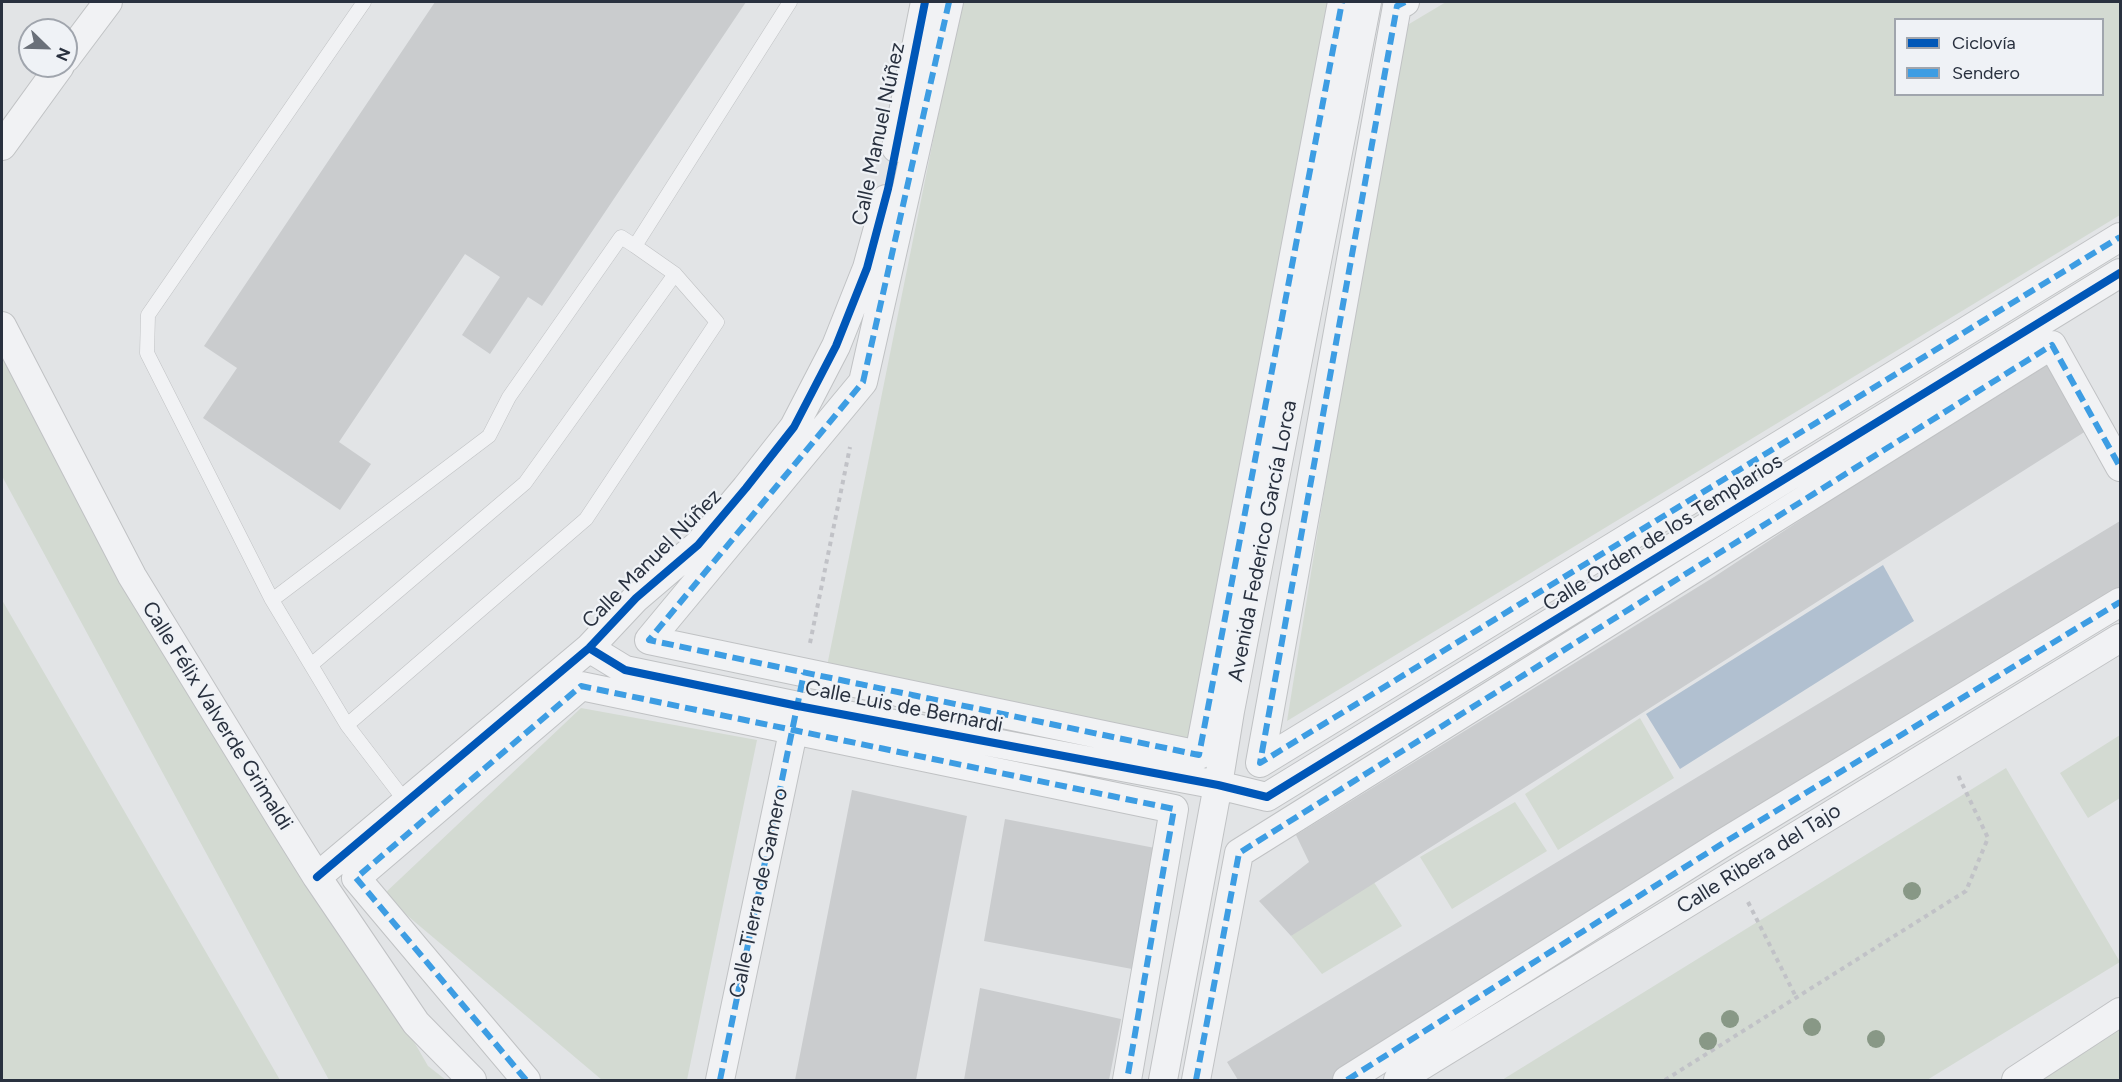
<!DOCTYPE html>
<meta charset="utf-8">
<style>
body{margin:0}
#map{position:relative;width:2122px;height:1082px;overflow:hidden;background:#e2e4e6;font-family:Figtree,sans-serif}
canvas{display:block}
.frame{position:absolute;inset:0;border:3px solid #29313f;pointer-events:none}
.legend{position:absolute;left:1894px;top:18px;width:210px;height:78px;box-sizing:border-box;background:#eff2f6;border:2px solid #a0a5ad;margin:0;padding:8px 10px;list-style:none;font-size:18px;color:#29313f}
.legend li{display:flex;align-items:center;gap:12px;height:30px}
.legend b{width:30px;border:2px solid #a0a5ad}
.north{position:absolute;left:18px;top:18px;width:60px;height:60px;box-sizing:border-box;background:#eff2f6;border:2px solid #a0a5ad;border-radius:50%;rotate:113deg;font-size:16px;font-weight:700;line-height:24px;text-align:center;color:#29313f}
.north::after{content:'';display:block;margin:auto;width:21px;height:27px;background:#6a7079;clip-path:polygon(50% 0,100% 100%,50% 72%,0 100%)}
</style>
<div id="map">
<canvas width="2122" height="1082"></canvas>
<div class="frame"></div>
<ul class="legend">
<li><b style="height:8px;background:#0057b8"></b>Ciclovía</li>
<li><b style="height:8px;background:#3d9de3"></b>Sendero</li>
</ul>
<div class="north">N</div>
</div>
<script>
const c = document.querySelector('canvas').getContext('2d');
c.lineJoin = 'round';
function fill(path, color) {
  c.fillStyle = color;
  c.fill(path, 'evenodd');
}
function stroke(path, color, width, dash) {
  c.strokeStyle = color;
  c.lineWidth = width;
  c.lineCap = dash ? 'butt' : 'round';
  c.setLineDash(dash || []);
  c.stroke(path);
}
function write(font, color, halo, rows, align = 'center') {
  c.font = font + ' Figtree,sans-serif';
  c.lineWidth = 4.5;
  c.setLineDash([]);
  c.textBaseline = 'middle';
  c.strokeStyle = halo;
  c.fillStyle = color;
  for (const [text, x, y, turn = 0] of rows) {
    c.save();
    c.translate(x, y);
    c.rotate((+turn || 0) * Math.PI / 180);
    c.textAlign = isNaN(turn) ? turn : align;
    if (halo) c.strokeText(text, 0, 0);
    c.fillText(text, 0, 0);
    c.restore();
  }
}
const green = new Path2D(`
 M961,2H1334L1186,747L827,666Z
 M1446,2H2120V215L1287,721L1399,30ZM1896,20H2102V94H1896Z
 M2,327L428,1066L446,1080H329L2,476Z
 M2,600L280,1080H2Z
 M581,708L757,740L687,1080H602L383,895Z
 M1640,718L1674,778L1558,850L1525,794Z
 M2120,735V798L2088,818L2060,773Z
 M2006,768L2120,962L1927,1080H1502Z
 M1515,802L1547,851L1452,909L1420,857Z
 M1370,876L1402,926L1322,974L1291,936Z
 M2120,1022V1080H2025Z`);
const water = new Path2D(`
 M1883,565L1914,621L1680,769L1646,714Z`);
const building = new Path2D(`
 M435,2H746L542,306L528,297L490,354L462,335L500,277L465,254L339,442L371,464L340,510L203,418L237,368L204,346Z
 M2049,356L2097,424L1291,936L1259,901L1309,862L1296,835L1714,577Z
 M2120,521V594L1347,1080H1238L1227,1062Z
 M852,790L967,816L916,1080H795Z
 M1005,819L1155,848L1132,969L984,941Z
 M980,988L1121,1019L1109,1080H964Z`);
const path = new Path2D(`
 M810,643L850,447
 M1748,902L1796,997
 M1665,1080L1966,891L1988,838L1957,773`);
const lane = new Path2D(`
 M364,2L148,315L147,353L272,600L347,725L406,802
 M272,600L489,436L509,397L621,237L635,246L790,2
 M311,665L525,483L675,274
 M347,725L586,519L717,322L675,274L635,246`);
const street = new Path2D(`
 M949,2L863,382L649,640L1199,755L1342,2
 M1405,2L1397,6L1260,763L2120,237
 M66,58L108,2
 M2,146L60,66
 M896,148L925,2
 M2,326L132,576L282,821L317,877L416,1023L472,1080
 M589,648L625,670L798,706L1218,785L1267,797L2120,273
 M317,877L589,648L636,598L698,545L746,488L794,427L836,346L867,268L886,199
 M526,1080L356,878L581,686L1174,809L1127,1080
 M720,1080L797,713
 M1163,1080L1218,785L1230,711L1367,2
 M1196,1080L1239,853L2052,345L2120,467
 M1347,1080L1720,845L2120,602
 M1398,1080L2120,638
 M2016,1080L2120,1012`);
const quiet = new Path2D(`
 M949,2L863,382L649,640L1199,755L1342,2
 M1405,2L1397,6L1260,763L2120,237
 M526,1080L356,878L581,686L1174,809L1127,1080
 M720,1080L804,673
 M1196,1080L1239,853L2052,345L2120,467
 M1347,1080L1720,845L2120,602`);
const cycleway = new Path2D(`
 M589,648L625,670L798,706L1218,785L1267,797L2120,273
 M317,877L589,648L636,598L698,545L746,488L794,427L836,346L867,268L888,189L925,2`);
const trees = [
 [1912,891],
 [1730,1019],
 [1812,1027],
 [1876,1039],
 [1708,1041]
];
const streetNames = [
 ["Calle Manuel Núñez",879,134,-78],
 ["Calle Orden de los Templarios",1663,533,-32],
 ["Avenida Federico García Lorca",1263,541,-79],
 ["Calle Manuel Núñez",652,559,-45],
 ["Calle Luis de Bernardi",904,707,11],
 ["Calle Félix Valverde Grimaldi",217,716,58],
 ["Calle Ribera del Tajo",1759,859,-32],
 ["Calle Tierra de Gamero",759,893,-78]
];
fill(green, '#d3dad2');
fill(water, '#b1c0d0');
fill(building, '#caccce');
stroke(lane, '#c0c2c4', 15);
stroke(street, '#c0c2c4', 30);
stroke(path, '#c1c2c7', 4, [4.5, 4.5]);
stroke(lane, '#f1f2f4', 14);
stroke(street, '#f1f2f4', 28);
stroke(quiet, '#3d9de3', 6, [12, 6]);
stroke(cycleway, '#0057b8', 8);
c.fillStyle = '#889886';
for (const [x, y] of trees) {
  c.beginPath();
  c.arc(x, y, 9, 0, 2 * Math.PI);
  c.fill();
}
write('21px', '#29313f', '#eff2f6', streetNames);
</script>
